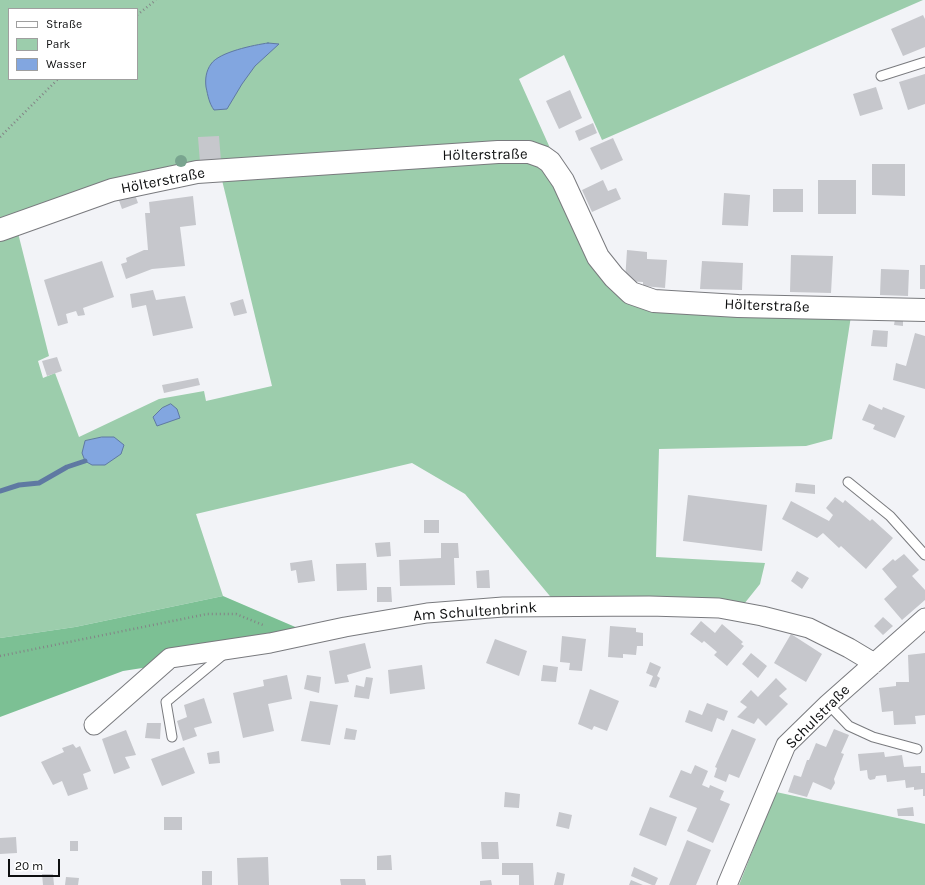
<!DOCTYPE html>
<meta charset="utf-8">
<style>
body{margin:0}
#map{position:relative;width:925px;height:885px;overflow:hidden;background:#f2f3f7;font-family:Karla,sans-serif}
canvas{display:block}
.legend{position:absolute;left:8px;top:8px;width:130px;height:72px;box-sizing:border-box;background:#fff;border:1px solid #9f9f9f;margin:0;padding:5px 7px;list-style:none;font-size:12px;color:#0e0f10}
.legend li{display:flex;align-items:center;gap:8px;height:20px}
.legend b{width:20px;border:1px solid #9f9f9f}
.scale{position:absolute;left:8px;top:859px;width:52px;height:18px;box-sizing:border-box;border:2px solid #0e0f10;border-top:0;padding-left:5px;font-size:12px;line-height:14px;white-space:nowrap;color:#0e0f10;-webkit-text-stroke:3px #fff;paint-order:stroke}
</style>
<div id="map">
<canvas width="925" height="885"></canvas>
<ul class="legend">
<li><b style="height:5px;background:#fff"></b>Straße</li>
<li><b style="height:11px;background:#9ccdac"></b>Park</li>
<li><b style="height:11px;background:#82a6e0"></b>Wasser</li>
</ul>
<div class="scale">20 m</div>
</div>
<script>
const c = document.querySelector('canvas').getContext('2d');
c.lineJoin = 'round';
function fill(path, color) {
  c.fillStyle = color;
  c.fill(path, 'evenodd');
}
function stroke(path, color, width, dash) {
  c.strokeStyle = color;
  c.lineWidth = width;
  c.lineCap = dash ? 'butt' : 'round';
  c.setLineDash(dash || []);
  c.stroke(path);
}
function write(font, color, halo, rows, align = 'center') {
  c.font = font + ' Karla,sans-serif';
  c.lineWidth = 3;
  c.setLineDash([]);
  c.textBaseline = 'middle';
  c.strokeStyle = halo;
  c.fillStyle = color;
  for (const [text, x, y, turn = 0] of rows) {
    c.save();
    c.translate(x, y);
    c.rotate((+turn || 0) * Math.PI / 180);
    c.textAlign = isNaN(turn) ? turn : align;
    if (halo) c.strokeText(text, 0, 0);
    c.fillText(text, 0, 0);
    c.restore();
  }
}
const green = new Path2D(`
 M0,0H923L602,140L564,55L519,79L550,148L539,145L315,158L0,222ZM9,9H137V79H9Z
 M521,157L549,173L616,294L851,316L832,439L806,446L659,449L656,557L765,563L760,584L744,604L554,601L465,494L412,463L196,514L223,596L75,627L0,638V235L17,229L49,356L38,361L43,378L55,373L79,437L159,399L204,391L206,401L272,386L221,176Z
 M776,792L925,824V885H739Z`);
const forest = new Path2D(`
 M223,596L300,629L178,647L155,666L123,671L0,717V638L75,627Z`);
const water = new Path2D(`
 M268,43L279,44L255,66L242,84L227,109L214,110C209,103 208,96 206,87C205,79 206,71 211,64C219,52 254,45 268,43Z
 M171,404L177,409L180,418L157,426L153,417L162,408Z
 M102,437H114L124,445L121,454L105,465H92L85,461L82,453L85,441Z`);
const stream = new Path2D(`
 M0,491L19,485L39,483L67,467L85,461`);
const building = new Path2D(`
 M923,15L925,19V47L903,56L891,29Z
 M925,74V104L908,110L899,82Z
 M876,87L883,109L860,116L853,94Z
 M570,90L582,118L559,129L546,101Z
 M593,123L597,133L579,141L575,131Z
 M219,136L221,161L200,163L198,137Z
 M613,138L623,160L601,170L590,148Z
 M872,164H905V196L872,195Z
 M603,180L608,191L616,188L621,199L592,212L582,190Z
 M818,180H856V214H818Z
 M133,189L138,203L122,209L117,195Z
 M773,189H803V212H773Z
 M724,193L750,195L748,226L722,225Z
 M193,196L196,225L180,227L185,266L152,269L126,279L121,264L127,262L126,258L144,250H148L145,213H150L149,202Z
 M627,250L647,252V259L667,260L665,288L643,286V282L625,281Z
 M791,255L833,256L831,293L790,292Z
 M102,261L114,297L83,308L85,315L78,316L76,311L66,314L68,323L58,326L44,280Z
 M702,261L743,263L742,290L700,289Z
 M920,265H925V289H920Z
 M881,269L909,270L908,296L880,295Z
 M153,290L156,300L185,296L193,328L153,336L146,305L132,308L130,294Z
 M243,299L247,313L234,316L230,303Z
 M895,319L903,320V326L894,325Z
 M873,330L888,331L887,347L871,346Z
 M915,333L925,336V389L893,380L896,363L906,366Z
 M57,357L62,371L47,376L42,361Z
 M198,378L200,385L164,393L162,385Z
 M869,404L882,410L883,407L905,416L895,438L873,429L875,425L862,420Z
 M796,483L815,485V494L795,492Z
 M688,495L767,505L762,551L683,541Z
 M835,497L843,503L845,500L870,521L872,519L893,538L866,569L841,546L839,548L823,533L817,538L782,519L791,501L829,521L833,515L826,508Z
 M424,520H439V533H424Z
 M390,542L391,556L377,557L375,543Z
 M441,543H458L459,558H454L455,585L400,586L399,560L441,558Z
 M904,554L919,570L912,576L925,590V600L902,620L884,599L897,587L882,569L893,559L895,561Z
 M312,560L315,581L298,583L296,570L291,571L290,563Z
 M366,563L367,590L337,591L336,564Z
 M489,570L490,588H477L476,571Z
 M797,571L809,578L802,589L791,581Z
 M377,587H391L392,602H377Z
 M883,617L893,626L883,635L874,626Z
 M701,621L715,633L722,624L743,642L741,644L744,646L727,666L714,655L717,652L704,641L702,643L690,634Z
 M610,626L636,628V632L643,633V646H637L636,655L623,654V658L608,657Z
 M791,634L822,654L806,682L774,663Z
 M562,636L586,639L582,671L569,670L570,663L560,662Z
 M495,639L527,651L519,676L486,663Z
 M365,643L371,668L347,675L349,682L335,684L329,651Z
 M751,653L767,666L758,678L742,664Z
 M925,653V715L915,716L916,724L894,725L893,711L882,712L879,688L896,686V682H909L908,655Z
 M650,662L661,667L657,676L660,678L656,688L649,686L653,676L646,673Z
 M422,665L425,689L390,694L388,670Z
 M543,665L558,667L556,682L541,681Z
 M287,675L292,699L268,704L274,731L243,738L233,693L264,686L263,680Z
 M307,675L321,677L319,693L304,689Z
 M366,677L373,678L369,699L354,697L356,685L364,687Z
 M776,678L787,689L779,696L788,704L766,726L758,718L754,724L737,717L747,707L740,702L751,690L758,697Z
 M590,689L619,701L607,731L594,726L592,730L578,724Z
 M204,698L212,723L194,728L197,736L183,741L177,721L187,717L184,705Z
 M310,701L338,705L330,745L301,741Z
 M707,703L728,711L724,721L717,718L712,732L685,722L689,710L702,715Z
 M147,723H161L160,739L145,738Z
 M346,728L357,730L355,740L344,739Z
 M732,729L756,739L739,778L729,774L726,782L714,777L717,768L715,767Z
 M834,729L849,735L841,753L844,754L834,779L835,783L831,790L813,782L807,797L788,792L794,775L801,777L807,760H809L816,743L826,747Z
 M126,730L136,755L125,757L130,768L114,774L102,739Z
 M73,744L76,748L80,746L91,771L83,774L88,789L68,796L62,781L53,785L41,762L64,752L62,748Z
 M184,747L195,773L162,786L151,759Z
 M219,751L220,763L209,764L207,753Z
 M884,752L885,757L902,755L904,767L921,766V773H925V796H923V789L914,790V787L906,788L905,780L887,782L886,775L876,776L875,779L870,780L868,778L867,770L860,771L858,754Z
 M695,765L708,771L702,785L709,788L710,785L724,791L720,800L730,804L713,843L687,831L697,808L669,797L681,770L691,774Z
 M505,792L520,794L519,808L504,807Z
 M650,807L677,817L666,846L639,835Z
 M913,807L914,816H898L897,809Z
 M559,812L572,815L569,829L556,826Z
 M164,817H182V830H164Z
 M16,837L17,853L0,854V838Z
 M687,840L711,850L696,885H669Z
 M70,841H78V851H70Z
 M481,842H498L499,859H482Z
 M391,855L392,870H377V856Z
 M268,857L269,885H238L237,858Z
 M502,863H533L534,885H519V875H502Z
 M634,867L658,878L655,885H652L631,876Z
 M202,871H212V885H202Z
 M557,872L565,874L563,885H554Z
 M42,874H53L54,885H43Z
 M66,877L79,878L78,885H65Z
 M340,879H365L366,885H341Z
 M491,880L492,885H480V881Z
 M631,880L643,885H629Z`);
const path = new Path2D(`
 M137,15L156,0
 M0,137L58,79
 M0,656L207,614H236L263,625`);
const service = new Path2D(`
 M881,76L925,62
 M848,482L890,516L925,555
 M828,704L849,726L873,737L917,749
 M172,737L166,702L224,654`);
const minor = new Path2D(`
 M94,725L170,658L270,643L345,627L427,613L503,607L649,606L719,608L762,616L809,628L849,648L874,663
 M727,885L786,745L828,704L925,618`);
const tertiary = new Path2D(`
 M0,230L112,190L197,172L498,152H529L543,157L550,162L563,181L598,257L614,277L631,293L654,301L738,306L925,310`);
const trees = [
 [181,161]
];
const streetNames = [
 ["Hölterstraße",485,155,-1],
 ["Hölterstraße",163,181,-11],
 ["Hölterstraße",767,306,2],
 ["Am Schultenbrink",475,612,-4],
 ["Schulstraße",818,717,-45]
];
fill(green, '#9ccdac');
fill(forest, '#7cc094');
fill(water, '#82a6e0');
stroke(water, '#5f79a2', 1);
stroke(stream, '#5f79a2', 5);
fill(building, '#c6c7cc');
stroke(service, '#797a7e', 11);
stroke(minor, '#797a7e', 21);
stroke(tertiary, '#797a7e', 24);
stroke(path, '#838486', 2.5, [1, 3]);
stroke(service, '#fff', 9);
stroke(minor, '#fff', 19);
stroke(tertiary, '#fff', 22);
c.fillStyle = '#79a48f';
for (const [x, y] of trees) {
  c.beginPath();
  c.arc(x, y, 6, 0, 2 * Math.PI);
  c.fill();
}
write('15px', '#0e0f10', '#fff', streetNames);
</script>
